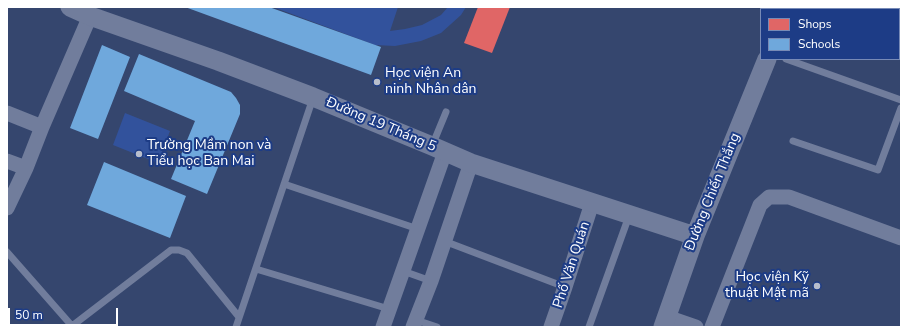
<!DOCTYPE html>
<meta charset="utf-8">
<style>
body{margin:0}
#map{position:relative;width:908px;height:334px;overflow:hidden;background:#35466e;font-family:"Nunito Sans",sans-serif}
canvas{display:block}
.frame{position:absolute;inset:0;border:8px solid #fff;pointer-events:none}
.legend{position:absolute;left:760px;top:8px;width:140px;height:52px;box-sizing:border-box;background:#1d3c86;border:1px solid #778ab6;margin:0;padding:5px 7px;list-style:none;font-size:12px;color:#fff}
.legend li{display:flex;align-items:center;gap:8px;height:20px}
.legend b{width:20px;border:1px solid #778ab6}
.scale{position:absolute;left:8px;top:308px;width:110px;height:18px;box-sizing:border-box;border:2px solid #fff;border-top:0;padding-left:5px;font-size:12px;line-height:14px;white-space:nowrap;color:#fff;-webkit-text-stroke:3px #1d3c86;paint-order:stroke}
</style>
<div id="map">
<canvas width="908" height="334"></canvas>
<div class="frame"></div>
<ul class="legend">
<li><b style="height:11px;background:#e06666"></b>Shops</li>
<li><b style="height:11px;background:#6fa8dc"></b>Schools</li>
</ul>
<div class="scale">50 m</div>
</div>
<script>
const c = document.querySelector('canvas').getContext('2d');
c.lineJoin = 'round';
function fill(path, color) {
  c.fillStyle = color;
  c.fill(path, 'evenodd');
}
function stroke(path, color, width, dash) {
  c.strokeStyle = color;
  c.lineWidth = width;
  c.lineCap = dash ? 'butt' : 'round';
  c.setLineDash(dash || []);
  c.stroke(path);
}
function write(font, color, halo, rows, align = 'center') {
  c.font = font + ' "Nunito Sans",sans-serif';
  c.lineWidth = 4;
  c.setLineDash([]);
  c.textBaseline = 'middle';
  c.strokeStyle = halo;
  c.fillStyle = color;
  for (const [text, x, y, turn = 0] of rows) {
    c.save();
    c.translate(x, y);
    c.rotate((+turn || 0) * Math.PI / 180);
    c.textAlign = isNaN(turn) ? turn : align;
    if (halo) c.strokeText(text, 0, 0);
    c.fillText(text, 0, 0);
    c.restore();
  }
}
const green = new Path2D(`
 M273,7H398L390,31L405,29L422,25L441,15L448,7H466L461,15L441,33L421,41L395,46L375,45Z
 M125,113L170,131L158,163L113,145Z`);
const shops = new Path2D(`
 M478,7H510L492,53L464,43Z`);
const schools = new Path2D(`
 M185,7H269L381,47L371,75Z
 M102,45L130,57L98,139L70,128Z
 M139,54L231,92L236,98L240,105V114L207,194L171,179L195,121L124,91Z
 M104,162L186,196L170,238L87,205Z`);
const service = new Path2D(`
 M867,7L872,9
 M899,20H901
 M786,59L901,100
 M793,141L878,170L901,108
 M432,146L446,112
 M284,184L418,229
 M444,241L565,287
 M7,252L72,326L171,250H179L187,253L239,317
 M256,269L389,309
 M403,271L431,281
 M416,320L437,327
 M236,327L313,98
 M589,327L629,216`);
const minor = new Path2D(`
 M7,113L42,127
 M7,161L26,168
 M7,208L26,168L42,127L90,16
 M667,317L696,327
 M383,327L445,152
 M413,327L431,281L471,163
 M551,327L565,287L592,203
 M712,327L760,205L769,197H789L901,238`);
const tertiary = new Path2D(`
 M70,7L90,16L218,61L313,97L432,146L471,163L695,236
 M788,9V7
 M663,327L695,236L767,59`);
const markers = [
 [377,82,4,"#b8becc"],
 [139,154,4,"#b8becc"],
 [817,286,4,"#b8becc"]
];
const poiNames = [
 ["Học viện An",385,74],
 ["ninh Nhân dân",385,90],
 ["Trường Mầm non và",147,146],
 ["Tiểu học Ban Mai",147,162],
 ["Học viện Kỹ",809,278,"right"],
 ["thuật Mật mã",809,294,"right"]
];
const streetNames = [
 ["Đường 19 Tháng 5",381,125,23],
 ["Đường Chiến Thắng",713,192,-68],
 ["Phố Văn Quán",572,265,-72]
];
fill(green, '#32529c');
fill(shops, '#e06666');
fill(schools, '#6fa8dc');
stroke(service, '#717d9c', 7);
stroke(minor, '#717d9c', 15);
stroke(tertiary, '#717d9c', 19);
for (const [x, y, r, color] of markers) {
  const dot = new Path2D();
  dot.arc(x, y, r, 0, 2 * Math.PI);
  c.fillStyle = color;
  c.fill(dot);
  stroke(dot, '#1d3c86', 1.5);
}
write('14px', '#fff', '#1d3c86', poiNames, 'left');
write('14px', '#fff', '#1d3c86', streetNames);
</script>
